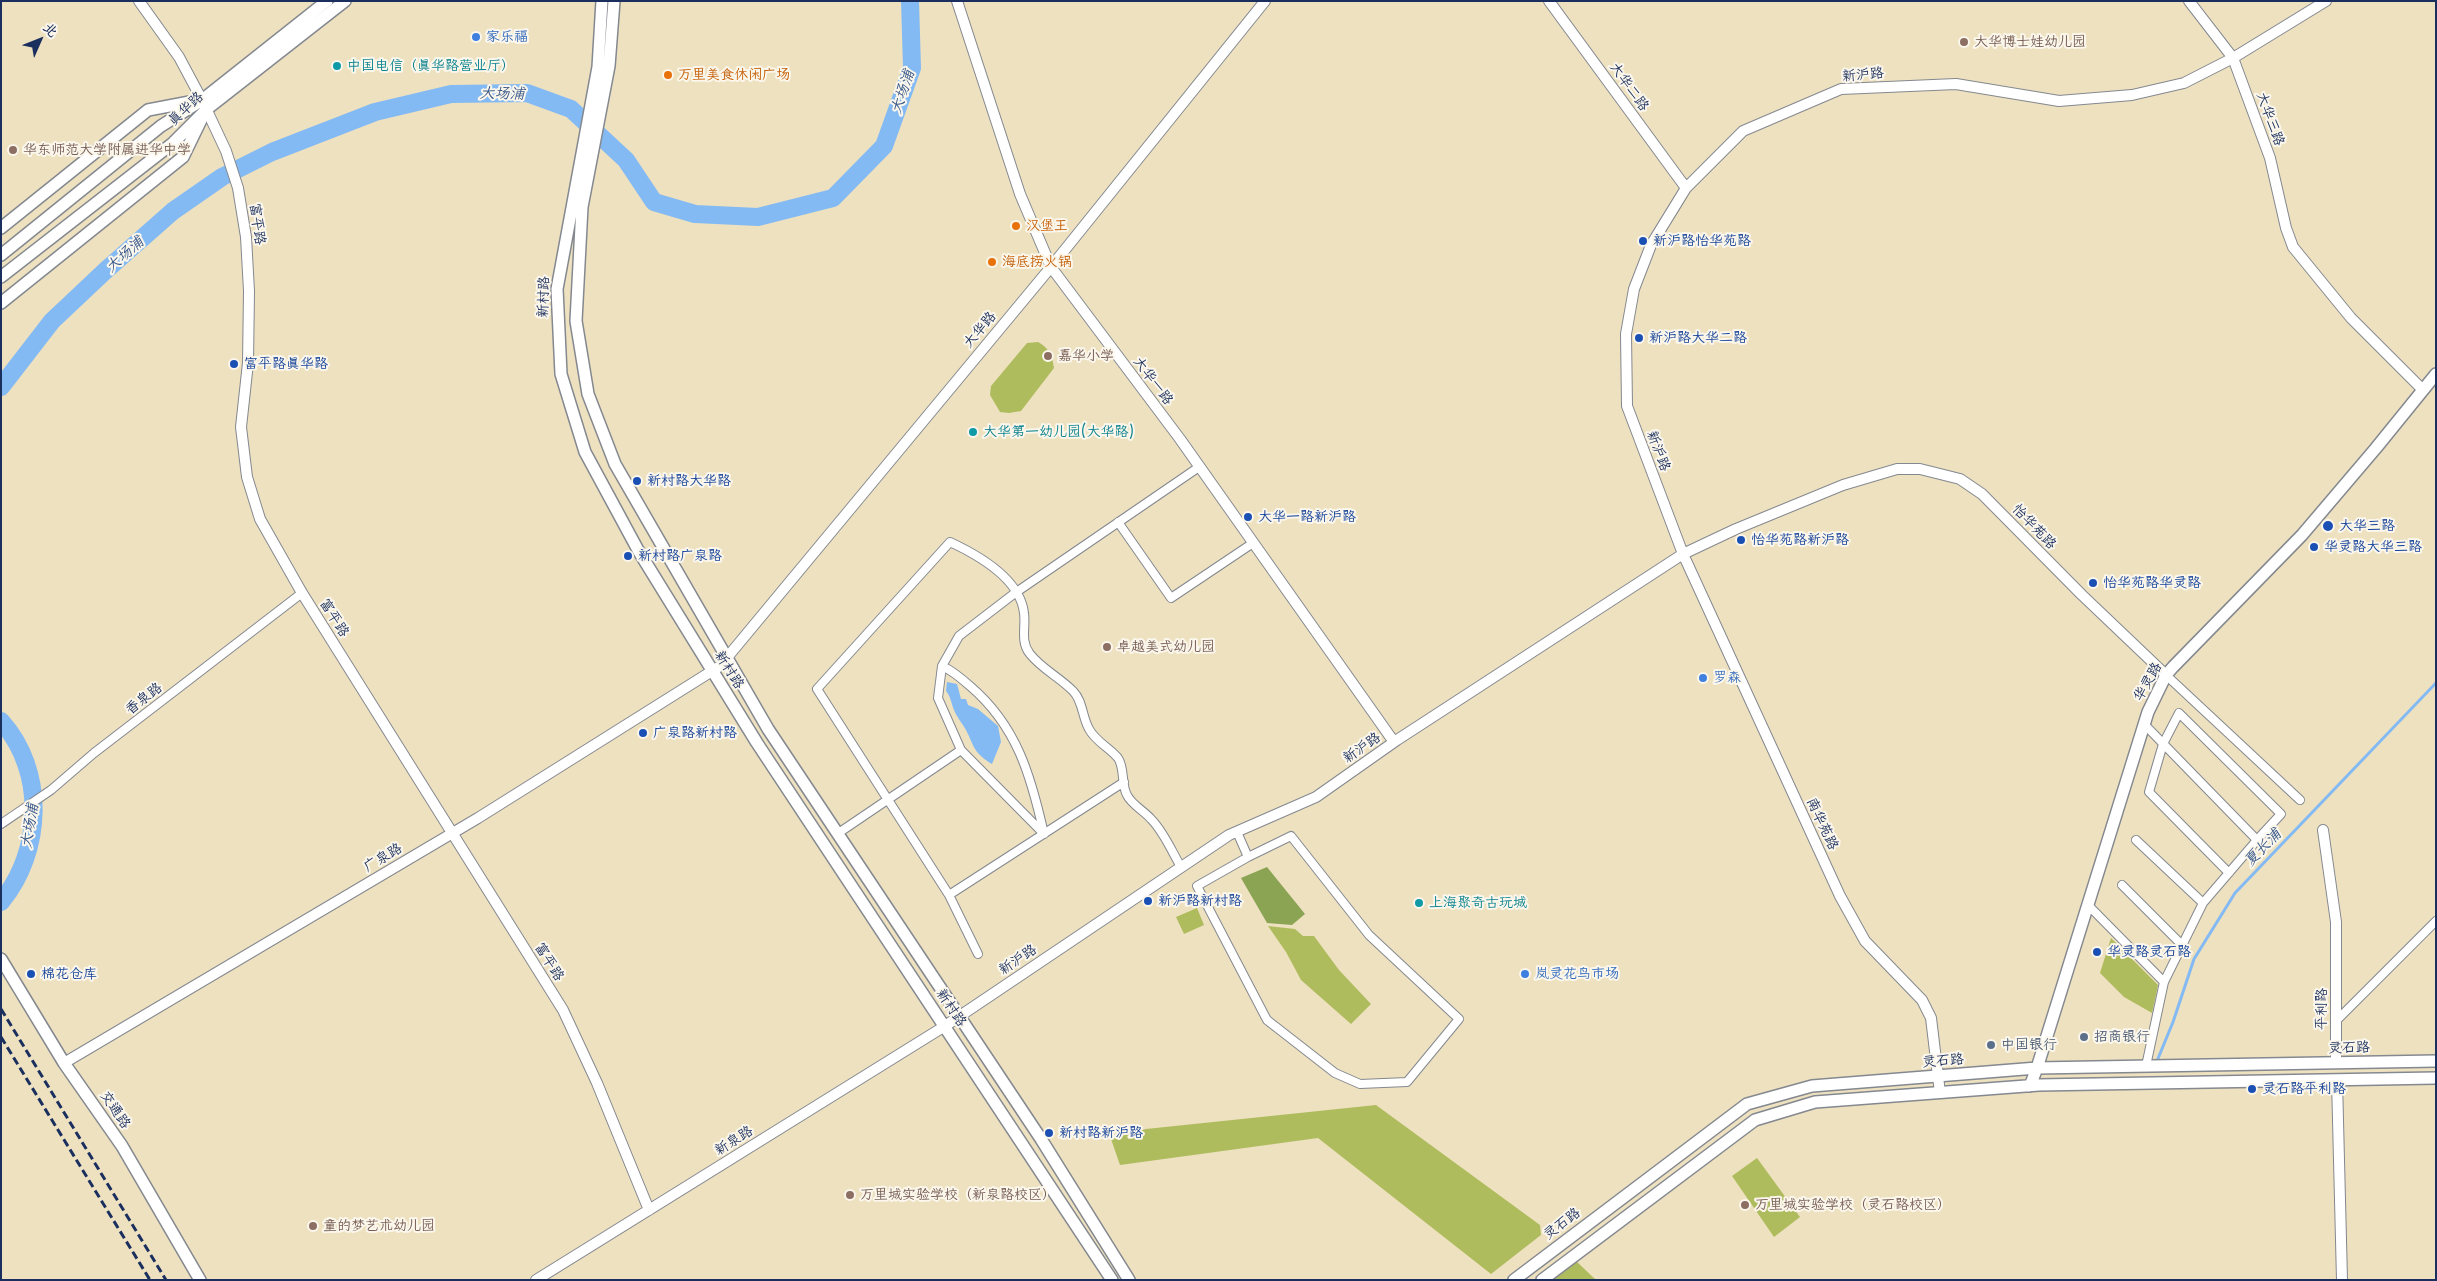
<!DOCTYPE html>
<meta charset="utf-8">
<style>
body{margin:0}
#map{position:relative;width:2437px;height:1281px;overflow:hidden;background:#eee1c0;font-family:"Playpen Sans","LXGW WenKai TC",sans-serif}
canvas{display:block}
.frame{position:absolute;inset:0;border:2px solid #1b2f5e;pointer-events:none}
.north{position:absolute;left:15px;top:15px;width:50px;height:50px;-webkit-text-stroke:4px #fbf7ec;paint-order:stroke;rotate:46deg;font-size:14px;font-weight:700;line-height:20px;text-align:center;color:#1b2f5e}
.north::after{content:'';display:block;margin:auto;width:18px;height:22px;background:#1b2f5e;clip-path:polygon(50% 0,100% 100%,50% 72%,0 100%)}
</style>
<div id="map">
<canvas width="2437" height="1281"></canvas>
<div class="frame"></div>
<div class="north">北</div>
</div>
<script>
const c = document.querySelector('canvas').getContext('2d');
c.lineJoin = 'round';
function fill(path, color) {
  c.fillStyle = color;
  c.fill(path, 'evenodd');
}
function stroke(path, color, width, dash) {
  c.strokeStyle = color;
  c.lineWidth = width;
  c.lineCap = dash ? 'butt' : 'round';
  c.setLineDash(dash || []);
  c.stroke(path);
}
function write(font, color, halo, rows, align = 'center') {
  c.font = font + ' "Playpen Sans","LXGW WenKai TC",sans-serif';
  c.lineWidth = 4;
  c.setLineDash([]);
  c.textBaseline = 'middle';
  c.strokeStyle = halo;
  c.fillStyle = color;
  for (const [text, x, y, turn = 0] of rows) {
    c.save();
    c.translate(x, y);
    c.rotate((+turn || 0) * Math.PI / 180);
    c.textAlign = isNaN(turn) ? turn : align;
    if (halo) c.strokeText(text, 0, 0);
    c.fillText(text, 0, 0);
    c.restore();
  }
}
const green = new Path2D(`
 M1038,342C1049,348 1052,355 1054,368L1021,411L1009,413L1000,412L990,395L991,386L1027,343Z
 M1197,908L1204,925L1184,934L1176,917Z
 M1268,926L1295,929L1303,936H1314L1339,970L1371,1004L1351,1024L1301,980L1286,952Z
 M2111,938L2158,985L2152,1013L2124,997L2100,973Z
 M1376,1105L1540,1225L1541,1235L1491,1274L1318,1138L1120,1165L1111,1139L1146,1129Z
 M1757,1158L1800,1217L1774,1237L1732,1176Z
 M1576,1261L1596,1280H1551Z`);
const forest = new Path2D(`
 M1267,867L1305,914L1292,925L1267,923L1241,878Z`);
const water = new Path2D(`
 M947,682L957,684L961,699H966L968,705L978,709L998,726L1001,742L992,764C976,754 975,750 968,734C964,725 957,718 954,710C951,703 951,697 946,691Z`);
const stream = new Path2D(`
 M2157,1061L2173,1022L2194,959L2235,893L2436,683`);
const river = new Path2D(`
 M1,387L52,321L105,271L173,211L222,177L272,152L375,112L451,94L527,93L571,109L626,160L654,202L695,214L758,217L833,198L884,146L912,68L910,1
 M1,721C46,771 43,851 1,902`);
const minor = new Path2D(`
 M1118,522L1171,598L1253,543
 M942,666C953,671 961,678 970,686C1017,726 1031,776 1044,834
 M2166,675L2300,800
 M2144,724L2257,840L2203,903L2164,982L2146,1066
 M1124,782L949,895L817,689L950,542C978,555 1020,579 1024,613C1026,627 1020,642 1030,654C1042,669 1059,677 1073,691C1083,701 1082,717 1089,729C1096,742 1109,747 1118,758C1125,768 1121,785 1127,795C1131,804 1144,811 1151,819C1164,832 1172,852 1181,867
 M1,824L51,790L94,753L302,593
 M1237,832L1248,857L1197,886L1267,1020L1335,1073L1360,1084L1407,1082L1459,1019L1369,935L1291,836L1248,857
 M837,834L961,750
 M1044,834L961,750L938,698L942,666L959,636L1015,593L1199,467
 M2136,840L2203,903
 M2229,873L2149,792L2163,744L2179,713L2281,814L2257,840
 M2122,885L2182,945
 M949,895L978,954
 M2088,905L2164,982
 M2336,1021L2436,921`);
const tertiary = new Path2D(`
 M139,1L179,57L202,100L226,151L238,188L246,237L249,291L248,363L241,427L247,477L260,519L302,593L563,1010L597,1083L649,1210
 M957,1L1020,194L1051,267L1180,439L1394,742
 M1549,1L1686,188
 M2189,1L2233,58L2270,158L2286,228L2293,247L2351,318L2423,390
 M2323,830L2336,922V1063
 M64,1063L478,818L720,666L1051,267L1265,1
 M2337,1080L2342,1280
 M1940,1093L1931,1018L1922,1000L1865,941L1840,896L1683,554L1627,406L1626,334L1634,289L1651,245L1686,188L1743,131L1841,89L1956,84L2059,101L2132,95L2184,83L2233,58L2326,1
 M536,1280L945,1026L1229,835L1316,797L1397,740L1683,554L1736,529L1843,485L1897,469H1920L1960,479L1982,494L2082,595L2166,675`);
const secondary = new Path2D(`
 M602,1L598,67L557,289L561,374L585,452L638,550L757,743L1112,1280
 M614,1L609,66L582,207L576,321L588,394L615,464L768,729L1041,1139L1129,1280
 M1,228L148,110L195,101
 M1,255L161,126L202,100L327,1
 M1,277L173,143L207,109L345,1
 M1,303L183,157L202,118
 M1,959L64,1063L122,1146L200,1280
 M2030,1086L2037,1068L2148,712L2166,675L2173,667L2302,535L2376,448L2436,374
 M1514,1280L1747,1104L1812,1086L2037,1068L2436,1061
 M1542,1280L1755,1120L1815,1102L2039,1085L2436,1078`);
const rail = new Path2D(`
 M1,1009L166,1280
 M1,1037L150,1280`);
const markers = [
 [476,37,5,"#3f7fe0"],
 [1964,42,5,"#8d6e63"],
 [337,66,5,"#0f9aa8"],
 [668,75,5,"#e8710a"],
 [13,150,5,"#8d6e63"],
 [1016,226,5,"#e8710a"],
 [1643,241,5,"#1a4fb4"],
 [992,262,5,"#e8710a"],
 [1639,338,5,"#1a4fb4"],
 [1048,356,5,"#8d6e63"],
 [234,364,5,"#1a4fb4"],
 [973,432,5,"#0f9aa8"],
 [637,481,5,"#1a4fb4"],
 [1248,517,5,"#1a4fb4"],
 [2328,526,6,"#1a4fb4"],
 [1741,540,5,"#1a4fb4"],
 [2314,547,5,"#1a4fb4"],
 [628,556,5,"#1a4fb4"],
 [2093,583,5,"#1a4fb4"],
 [1107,647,5,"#8d6e63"],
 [1703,678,5,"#3f7fe0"],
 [643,733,5,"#1a4fb4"],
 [1148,901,5,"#1a4fb4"],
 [1419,903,5,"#0f9aa8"],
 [2097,952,5,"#1a4fb4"],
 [31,974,5,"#1a4fb4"],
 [1525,974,5,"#3f7fe0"],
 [2084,1037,5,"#5c6f8a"],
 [1991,1045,5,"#5c6f8a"],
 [2252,1089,5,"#1a4fb4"],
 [1049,1133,5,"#1a4fb4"],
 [850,1195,5,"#8d6e63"],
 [1745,1205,5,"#8d6e63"],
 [313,1226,5,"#8d6e63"]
];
const shopNames = [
 ["家乐福",486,37],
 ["罗森",1713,678],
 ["岚灵花鸟市场",1535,974]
];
const educationNames = [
 ["大华博士娃幼儿园",1974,42],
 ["华东师范大学附属进华中学",23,150],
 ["嘉华小学",1058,356],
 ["卓越美式幼儿园",1117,647],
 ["万里城实验学校（新泉路校区）",860,1195],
 ["万里城实验学校（灵石路校区）",1755,1205],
 ["童的梦艺术幼儿园",323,1226]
];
const cultureNames = [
 ["中国电信（真华路营业厅）",347,66],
 ["大华第一幼儿园(大华路)",983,432],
 ["上海聚奇古玩城",1429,903]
];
const foodNames = [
 ["万里美食休闲广场",678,75],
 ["汉堡王",1026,226],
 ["海底捞火锅",1002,262]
];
const streetNames = [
 ["新沪路",1863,75,-5],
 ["大华二路",1629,87,54],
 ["真华路",186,109,-43],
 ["大华三路",2270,119,70],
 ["富平路",257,224,82],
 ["新村路",544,297,-88],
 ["大华路",980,330,-50],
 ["大华一路",1153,381,53],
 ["新沪路",1658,451,69],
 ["怡华苑路",2034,527,46],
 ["富平路",334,618,58],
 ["新村路",729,670,58],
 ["华灵路",2148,682,-60],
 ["香泉路",144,699,-38],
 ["新沪路",1362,748,-35],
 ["南华苑路",1822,824,65],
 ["广泉路",383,858,-31],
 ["新沪路",1018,960,-34],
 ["富平路",549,962,58],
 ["新村路",951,1008,56],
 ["平利路",2322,1009,-90],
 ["灵石路",2349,1048,-1],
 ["灵石路",1943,1061,-4],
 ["交通路",115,1110,56],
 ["新泉路",734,1141,-32],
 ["灵石路",1562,1224,-37]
];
const transitNames = [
 ["新沪路怡华苑路",1653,241],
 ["新沪路大华二路",1649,338],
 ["富平路真华路",244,364],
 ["新村路大华路",647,481],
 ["大华一路新沪路",1258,517],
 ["大华三路",2339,526],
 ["怡华苑路新沪路",1751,540],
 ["华灵路大华三路",2324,547],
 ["新村路广泉路",638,556],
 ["怡华苑路华灵路",2103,583],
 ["广泉路新村路",653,733],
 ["新沪路新村路",1158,901],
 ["华灵路灵石路",2107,952],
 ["棉花仓库",41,974],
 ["灵石路平利路",2262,1089],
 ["新村路新沪路",1059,1133]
];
const serviceNames = [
 ["招商银行",2094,1037],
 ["中国银行",2001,1045]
];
const waterNames = [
 ["大场浦",903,92,-72],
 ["大场浦",502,94,1],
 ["大场浦",125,255,-42],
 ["大场浦",30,826,-81],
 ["夏长浦",2263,848,-46]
];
fill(green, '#afbc5d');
fill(forest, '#8ba454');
fill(water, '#84baf3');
stroke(stream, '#84baf3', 3);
stroke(river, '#84baf3', 18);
stroke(minor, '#84888f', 10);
stroke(tertiary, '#84888f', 12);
stroke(secondary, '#84888f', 14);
stroke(minor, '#fff', 8);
stroke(tertiary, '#fff', 10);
stroke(secondary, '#fff', 11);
stroke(rail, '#1b2f5e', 3, [8, 4]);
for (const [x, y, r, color] of markers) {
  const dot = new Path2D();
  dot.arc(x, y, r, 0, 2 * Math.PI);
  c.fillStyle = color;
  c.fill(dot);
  stroke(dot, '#fbf7ec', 2);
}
write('14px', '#366cbe', '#fbf7ec', shopNames, 'left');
write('14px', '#785e54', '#fbf7ec', educationNames, 'left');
write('14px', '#0d838f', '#fbf7ec', cultureNames, 'left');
write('14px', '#c56008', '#fbf7ec', foodNames, 'left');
write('14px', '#1b2f5e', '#fbf7ec', streetNames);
write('14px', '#164399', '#fbf7ec', transitNames, 'left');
write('14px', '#4e5e75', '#fbf7ec', serviceNames, 'left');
write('italic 15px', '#3a598b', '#fbf7ec', waterNames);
</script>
